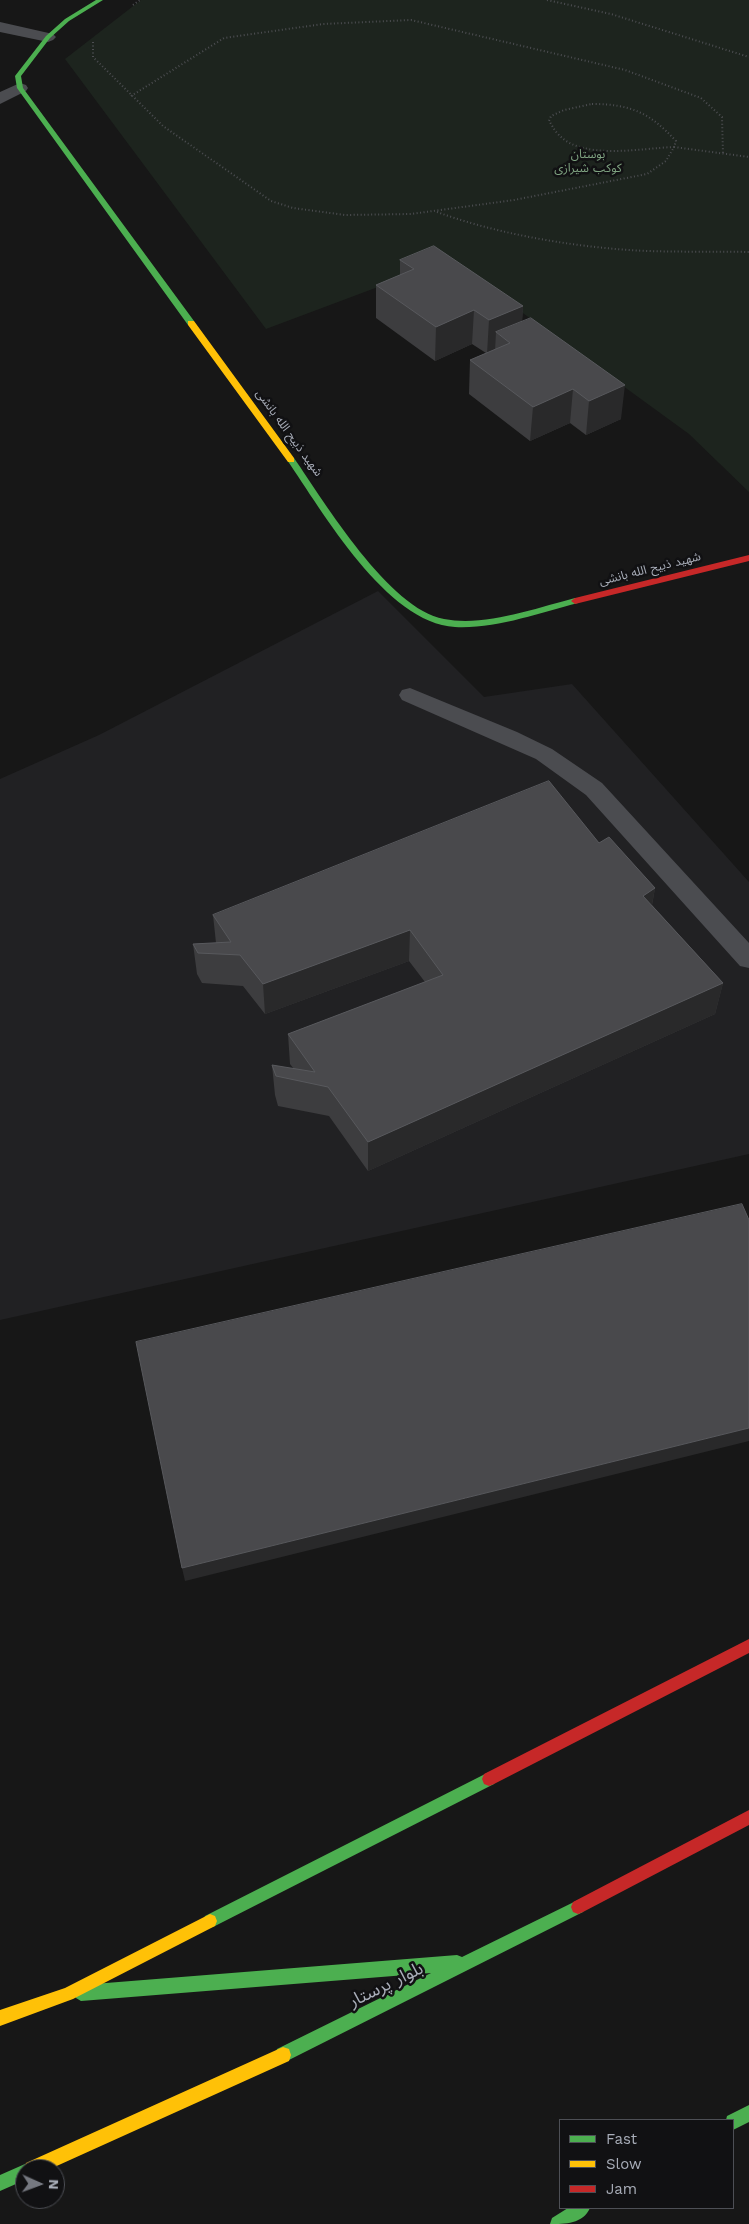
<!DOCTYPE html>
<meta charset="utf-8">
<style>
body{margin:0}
#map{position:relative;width:749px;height:2224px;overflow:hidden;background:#171717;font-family:"Work Sans",sans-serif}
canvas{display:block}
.legend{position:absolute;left:559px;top:2119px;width:175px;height:90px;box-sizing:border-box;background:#111113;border:1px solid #4d4f55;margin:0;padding:6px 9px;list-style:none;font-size:15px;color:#a8adb8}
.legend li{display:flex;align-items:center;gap:10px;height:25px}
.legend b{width:25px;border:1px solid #4d4f55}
.north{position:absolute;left:15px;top:2159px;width:50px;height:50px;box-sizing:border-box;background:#111113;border:1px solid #4d4f55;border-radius:50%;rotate:92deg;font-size:14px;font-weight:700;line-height:20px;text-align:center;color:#a8adb8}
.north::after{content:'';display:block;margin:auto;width:18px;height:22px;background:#757880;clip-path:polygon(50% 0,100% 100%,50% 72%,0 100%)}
</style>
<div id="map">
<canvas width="749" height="2224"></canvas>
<ul class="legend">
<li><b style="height:6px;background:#4caf50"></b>Fast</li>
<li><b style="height:6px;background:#ffc107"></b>Slow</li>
<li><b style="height:6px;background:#c62828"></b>Jam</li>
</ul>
<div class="north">N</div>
</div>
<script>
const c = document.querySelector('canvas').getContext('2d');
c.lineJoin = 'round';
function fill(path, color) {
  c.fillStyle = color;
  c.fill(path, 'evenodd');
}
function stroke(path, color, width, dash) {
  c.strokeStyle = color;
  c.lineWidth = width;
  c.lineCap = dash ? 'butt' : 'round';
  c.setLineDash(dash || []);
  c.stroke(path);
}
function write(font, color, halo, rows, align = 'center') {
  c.font = font + ' "Work Sans","Noto Sans Arabic",sans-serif';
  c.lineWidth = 5;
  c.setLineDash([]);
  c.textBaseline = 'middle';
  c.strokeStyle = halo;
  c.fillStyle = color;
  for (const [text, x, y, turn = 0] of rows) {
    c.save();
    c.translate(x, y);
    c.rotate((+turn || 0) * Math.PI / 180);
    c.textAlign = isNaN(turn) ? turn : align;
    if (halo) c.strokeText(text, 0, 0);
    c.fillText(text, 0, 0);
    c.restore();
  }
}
const built = new Path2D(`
 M378,591L484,697L572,684L749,882V1154L0,1320V779L99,735Z`);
const green = new Path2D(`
 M141,0H749V492L689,434L450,260L266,329L65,59Z`);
const path = new Path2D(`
 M547,0L611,14L749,57
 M133,5L140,0
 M93,42V57L163,126L271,201L293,208L345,215L411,214L514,200L647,174L666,161L674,147
 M131,96L224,38L323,24L411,20L625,70L701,98L722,117L723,154
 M592,104C631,104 650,113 676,141L674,147C642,148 582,161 558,134C554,130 552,125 549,121L551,116L564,110Z
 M674,147L749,157
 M437,212C492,232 557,244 616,249C660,253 705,251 749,252`);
const lane = new Path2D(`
 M410,688L517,732L552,749L602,783L749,943V968L740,966L586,795L536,759L402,700L399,695L402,690Z`);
const street = new Path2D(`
 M0,22L53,34L56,37L53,40L48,42L0,32Z
 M20,83L26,85L28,88L26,91L0,104V92Z`);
const fast = new Path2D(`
 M96,0H103L69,21L50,38L21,76L23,88L194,321V325H188L17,88L15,76L46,36L65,19Z
 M288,458H294C325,503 389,609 444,619C485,627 536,608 575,598L579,601L578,603C539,613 496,629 455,627C386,623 323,512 287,460Z
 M489,1772L494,1774L496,1779L494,1784L215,1926L210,1928L205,1926L203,1921L205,1916Z
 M578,1900L583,1902L585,1907L583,1912L283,2063L277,2061L275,2055L277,2049L431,1973L81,2001L76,1998L73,1993L76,1988L81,1985L457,1955L462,1957Z
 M749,2105V2122L733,2130V2120H726L727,2116Z
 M25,2164L31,2166L32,2169H25V2180L0,2191V2175Z
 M568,2208H590C583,2224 565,2224 550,2224L552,2218Z`);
const slow = new Path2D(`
 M188,321H194L294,458V462H288L188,325Z
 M210,1914L215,1916L217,1921L215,1926L73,1999L0,2026V2010L65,1988Z
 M283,2047L289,2049L291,2055L289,2061L50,2169H25V2172L24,2169L26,2163Z`);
const jam = new Path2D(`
 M749,555V561L575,604L571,601L575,598Z
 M749,1639V1653L494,1784L489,1786L484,1784L482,1779L484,1774Z
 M749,1810V1825L583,1912L578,1914L573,1912L571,1907L573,1902Z`);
const wall = new Path2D(`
 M400,260L523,306L522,321L621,419L586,435L570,423L530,441L469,394L470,360L486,353L472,344L435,361L376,318V285L400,275Z
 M599,843L655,888L652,905L723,983L715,1014L368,1171L329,1116L278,1106L275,1095L272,1065L294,1069L290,1064L288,1034L425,982L409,961L265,1014L243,986L202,983L197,974L193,944L216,943L213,915Z`);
const shadedWall = new Path2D(`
 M523,306L521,339L510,343L496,332L495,351L487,354L489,320Z
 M474,310L472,344L435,361L436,327Z
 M625,385L621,419L586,435L589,401Z
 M573,389L570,423L530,441L533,407Z
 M655,888L649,920L643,896Z
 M410,930L409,961L265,1014L263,984Z
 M723,983L715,1014L368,1171V1142Z
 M749,1428V1441L185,1581L182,1568Z`);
const building = new Path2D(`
 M434,246L523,306L489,320L474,310L436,327L376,285L414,269L400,260Z
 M531,318L625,385L589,401L573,389L533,407L470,360L510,343L496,332Z
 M549,781L599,843L609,837L655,888L643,896L723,983L368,1142L328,1087L276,1076L272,1065L315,1072L288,1034L443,975L410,930L263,984L240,955L198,953L193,944L231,942L213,915Z
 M742,1204L749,1220V1428L182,1568L136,1342Z`);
const farParknames = [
 ["بوستان",588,154],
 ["کوکب شیرازی",588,168]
];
const farStreetnames = [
 ["شهید ذبیح الله بانشی",289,433,54],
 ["شهید ذبیح الله بانشی",650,569,-14]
];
const nearStreetnames = [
 ["بلوار پرستار",386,1985,-26]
];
fill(built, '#212123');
fill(green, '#1d241e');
stroke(path, '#4d4e52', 2, [1, 2.5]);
fill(lane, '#4b4c50');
fill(street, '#4b4c50');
fill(fast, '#4caf50');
fill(slow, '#ffc107');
fill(jam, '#c62828');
fill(wall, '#3d3d3f');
fill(shadedWall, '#29292a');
fill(building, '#49494c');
stroke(building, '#58595d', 1);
write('12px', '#7fa381', '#111113', farParknames);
write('12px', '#a8adb8', '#111113', farStreetnames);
write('18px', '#a8adb8', '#111113', nearStreetnames);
</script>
